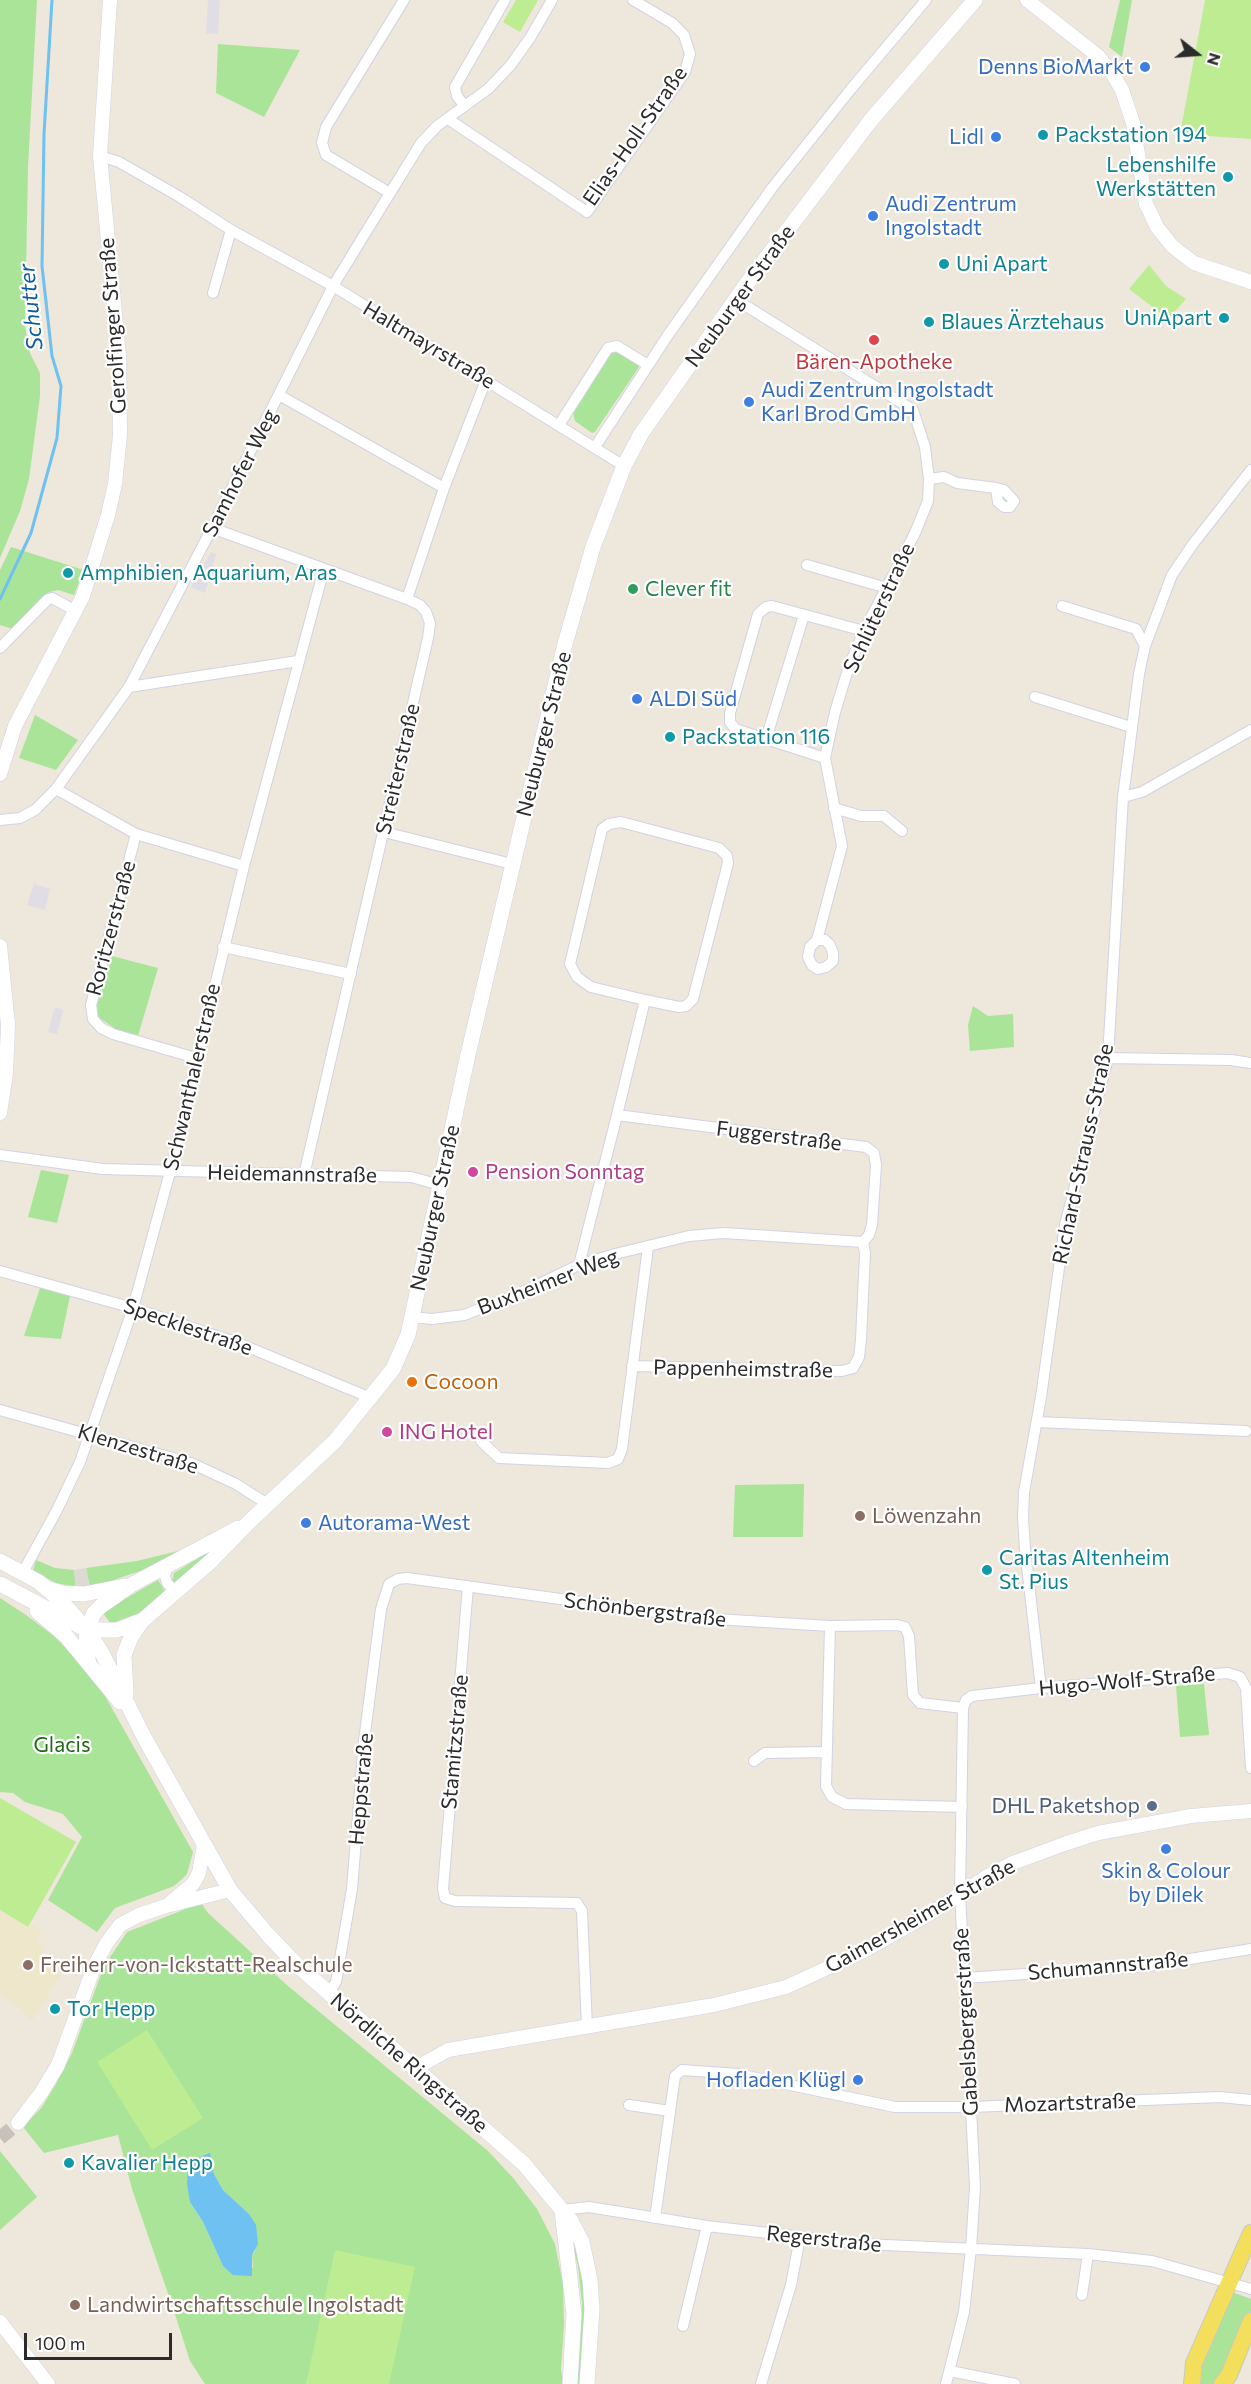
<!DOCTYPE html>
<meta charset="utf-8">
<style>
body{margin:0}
#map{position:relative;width:1251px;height:2384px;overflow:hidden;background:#ede7dc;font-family:Commissioner,sans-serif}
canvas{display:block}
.north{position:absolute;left:1167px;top:24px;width:60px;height:60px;-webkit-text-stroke:4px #fff;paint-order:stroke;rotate:107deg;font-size:16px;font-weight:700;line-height:24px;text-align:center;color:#2b2b2b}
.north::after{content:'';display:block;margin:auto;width:21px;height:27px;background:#2b2b2b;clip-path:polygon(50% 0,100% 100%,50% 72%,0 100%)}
.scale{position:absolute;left:24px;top:2333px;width:148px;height:27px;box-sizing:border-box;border:3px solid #2b2b2b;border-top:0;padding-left:8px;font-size:18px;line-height:21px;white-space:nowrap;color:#2b2b2b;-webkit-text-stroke:4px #fff;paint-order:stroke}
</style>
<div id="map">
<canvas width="1251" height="2384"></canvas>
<div class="north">N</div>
<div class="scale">100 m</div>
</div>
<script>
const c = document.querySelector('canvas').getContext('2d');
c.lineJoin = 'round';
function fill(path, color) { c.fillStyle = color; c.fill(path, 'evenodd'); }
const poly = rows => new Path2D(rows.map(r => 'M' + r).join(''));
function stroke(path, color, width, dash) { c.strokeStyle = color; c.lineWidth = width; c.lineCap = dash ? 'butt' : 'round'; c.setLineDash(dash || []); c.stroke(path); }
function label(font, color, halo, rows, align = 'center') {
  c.font = font + ' Commissioner,sans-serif'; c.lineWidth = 4.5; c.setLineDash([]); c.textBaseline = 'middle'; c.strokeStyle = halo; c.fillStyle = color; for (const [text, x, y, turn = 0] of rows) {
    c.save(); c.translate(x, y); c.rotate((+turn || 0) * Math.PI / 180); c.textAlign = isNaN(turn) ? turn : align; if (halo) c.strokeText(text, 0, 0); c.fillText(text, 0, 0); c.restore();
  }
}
fill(poly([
 [208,0,220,0,218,34,206,33],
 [211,552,216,554,205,593,191,587],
 [34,884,50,889,45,910,27,905],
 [55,1007,63,1010,57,1034,48,1032]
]), '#e0dde5');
fill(poly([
 [0,1911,28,1927,31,1924,42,1931,36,1940,46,1946,41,1954,64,1969,32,2021,21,2009,0,1994]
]), '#efe7cc');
fill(poly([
 [0,0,37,0,28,167,25,327,30,353,40,373,40,396,29,479,20,511,0,558],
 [1120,0,1132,0,1122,57,1109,47],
 [218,44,300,50,264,117,216,93],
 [618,351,637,362,639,367,595,432,592,433,575,421,573,413,608,354],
 [11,547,84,570,74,595,58,590,49,592,13,629,0,625,0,570],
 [35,715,78,740,56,770,19,758],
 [112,956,158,968,138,1036,116,1029,98,1017,97,1006],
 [973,1006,988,1016,1013,1014,1014,1047,970,1051,968,1025],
 [41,1170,69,1175,57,1223,28,1217],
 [40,1288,70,1296,61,1339,24,1336],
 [804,1484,803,1537,733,1537,735,1485],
 [218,1546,176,1585,172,1581,174,1573],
 [182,1550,140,1571,90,1588,86,1568,137,1561],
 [36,1560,55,1568,74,1570,76,1587,56,1583,33,1571],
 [158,1580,167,1595,151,1609,111,1624,102,1612],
 [0,1598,26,1615,54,1636,81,1664,105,1696,193,1852,187,1874,182,1879,174,1886,115,1908,97,1932,48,1900,82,1837,63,1814,25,1802,13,1793,0,1792],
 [1204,1684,1209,1735,1180,1737,1176,1686],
 [201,1903,208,1913,288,1986,488,2151,514,2179,537,2209,555,2244,563,2284,564,2324,561,2370,563,2384,205,2384,190,2361,174,2311,132,2189,118,2135,44,2153,23,2127,42,2107,56,2084,72,2053,104,1966,127,1932],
 [210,2153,214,2174,223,2190,249,2214,255,2251,252,2255,253,2268,223,2266,203,2222,190,2202],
 [0,2151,37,2197,0,2230],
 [578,2247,586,2304,581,2384,577,2384,582,2304,578,2266,573,2248],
 [1232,2292,1251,2299,1251,2311,1227,2366,1215,2384,1197,2384,1202,2364]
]), '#aae498');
fill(poly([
 [516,0,538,0,520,32,503,22],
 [1205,0,1251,0,1251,139,1180,134],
 [1149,265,1166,286,1186,299,1168,319,1129,289],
 [0,1798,76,1842,28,1927,0,1910],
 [147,2030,203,2118,152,2150,97,2062],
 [335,2250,415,2267,389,2384,306,2384]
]), '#bdec93');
fill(poly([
 [86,1568,90,1588,76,1587,74,1570]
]), '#dddad3');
fill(poly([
 [210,2153,214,2174,223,2190,249,2214,256,2225,258,2244,252,2255,252,2276,233,2275,223,2266,203,2222,190,2202,187,2184,188,2169,195,2159]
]), '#6ec1f1');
stroke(poly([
 [0,599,31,533,57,438,61,386,52,356,42,266,44,134,52,0]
]), '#6ec1f1', 3);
stroke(poly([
 [0,2138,18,2123]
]), '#c6c1b9', 14, [14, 7]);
const minor = poly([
 [464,105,457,96,455,87,505,0],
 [448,119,587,212,685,72,690,54,684,35,672,23,633,0],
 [100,156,119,162,180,197,231,230,333,286,624,466],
 [390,193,326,155,322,143,326,127,404,0],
 [213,293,231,230],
 [735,299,913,410,925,447,929,479,928,501,915,533,864,631,849,666,835,712,825,758,842,846,817,940,810,947,808,957,812,965,818,969,826,967,833,961,833,953,830,945,825,940,817,940],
 [279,395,444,488],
 [559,425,608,348,617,346,648,365],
 [595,447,668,335,772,188,851,89,926,0],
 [929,479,944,477,957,483,996,488,998,502,1004,507,1010,507,1014,501,1004,490,996,488],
 [212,528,407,599],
 [807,565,887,588],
 [1062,606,1136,629,1145,646],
 [0,648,48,599,52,598,76,611],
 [129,687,298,661],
 [1035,697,1131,727],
 [766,739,804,615],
 [825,758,735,729,730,722,730,713,758,614,766,607,772,606,864,631],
 [56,789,136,834,244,866],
 [1123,797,1142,792,1251,730],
 [834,808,861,816,884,816,902,831],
 [0,820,20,818,35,810,56,789,129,687,212,528,333,286,366,232,421,143,437,126,488,89,510,66,530,38,552,0],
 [384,832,512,864],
 [136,834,91,1005,93,1019,101,1028,113,1034,196,1058],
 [223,947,351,974],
 [1108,1058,1231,1060,1251,1063],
 [617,1115,645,1000,591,987,577,977,570,964,602,829,609,824,621,822,719,848,727,856,728,863,693,999,686,1006,679,1007,645,1000],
 [0,1155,103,1169,411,1177,440,1185],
 [304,1175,428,638,430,623,426,612,420,605,407,599,444,488,486,380],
 [579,1265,617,1115,866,1147,874,1153,876,1165,872,1225,869,1235,863,1242,865,1253,861,1340,859,1357,853,1368,842,1371,632,1366],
 [0,1271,133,1308,238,1343,371,1398],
 [412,1317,432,1319,464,1315,516,1295,579,1265,615,1254,689,1236,724,1233,863,1242],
 [0,1410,191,1463,236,1484,269,1505],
 [1037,1422,1246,1431],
 [481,1441,499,1458,608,1463,618,1459,622,1449,648,1247],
 [168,1566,165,1576,167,1583,172,1588,180,1589],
 [23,1572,57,1510,80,1462,133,1308,170,1172,244,866,324,569],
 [468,1586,443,1889,445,1898,455,1901,577,1903,582,1911,587,2027],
 [830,1626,826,1786,832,1797,846,1804,962,1807],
 [1041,1688,1025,1549,1023,1518,1024,1492,1041,1397,1065,1225,1108,1058,1123,797,1139,674,1145,646,1172,575,1193,544,1251,470],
 [754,1761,765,1753,825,1752],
 [964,1978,1148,1966,1251,1949],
 [329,1992,336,1982,352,1889,364,1741,381,1609,389,1584,398,1579,407,1578,699,1618,830,1626,897,1625,905,1627,909,1636,913,1695,920,1703,963,1708],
 [629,2105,670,2111],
 [562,2210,589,2207,707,2226,863,2244,1088,2254,1152,2261,1251,2289],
 [655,2218,675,2076,682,2070,738,2074,895,2107,971,2107,1220,2097,1251,2100],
 [1082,2295,1088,2254],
 [683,2326,707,2226],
 [950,2371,1015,2384],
 [761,2384,791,2285,800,2237],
 [946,2384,964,2312,971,2249,975,2187,960,1893,963,1708,966,1700,972,1696,1041,1688,1228,1673,1240,1677,1246,1688,1251,1768]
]);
const tertiary = poly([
 [1027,0,1098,56,1112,73,1122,90,1133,123,1146,204,1157,227,1172,246,1194,263,1251,282],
 [0,774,15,726,83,596,108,515,115,484,120,435,119,356,100,156,110,0],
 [0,946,8,1025,6,1073,0,1113],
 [170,1903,193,1884,199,1873,204,1845],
 [416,2068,448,2050,714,2005,786,1987,862,1952,931,1913,986,1877,1013,1863,1064,1844,1098,1833,1191,1816,1251,1811],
 [18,2123,41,2093,58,2065,94,1967,106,1944,120,1925,139,1915,166,1906,230,1890],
 [0,2322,48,2384]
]);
const secondary = poly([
 [0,1561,39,1582,62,1602,87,1630,103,1655,144,1737,230,1890,269,1936,296,1964,524,2164,571,2221,582,2242,590,2280,592,2309,587,2384],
 [0,1584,87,1630,117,1630,143,1620,210,1562,249,1522,335,1441,393,1369,408,1335,467,1059,565,644,593,547,624,466,641,434,745,286,871,120,975,0],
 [49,1589,62,1593,84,1594,125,1586],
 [37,1611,66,1636,120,1702],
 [89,1663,86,1652,87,1630,94,1613,101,1606,131,1585,238,1528],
 [126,1694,124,1655,131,1637,142,1621],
 [562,2210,574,2314,570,2384]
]);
const primary = poly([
 [1192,2384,1194,2363,1251,2233],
 [1222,2384,1229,2375,1251,2321]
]);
stroke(minor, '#d2d3e4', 12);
stroke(tertiary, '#d2d3e4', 15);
stroke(secondary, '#d2d3e4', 16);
stroke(primary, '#c8c8c8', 18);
stroke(minor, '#fff', 10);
stroke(tertiary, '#fff', 14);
stroke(secondary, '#fff', 15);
stroke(primary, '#f3df5b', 16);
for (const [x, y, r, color] of [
 [1145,67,6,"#3f7fe0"],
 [1043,135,6,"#0f9aa8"],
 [996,137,6,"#3f7fe0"],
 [1228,177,6,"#0f9aa8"],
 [873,216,6,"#3f7fe0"],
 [944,264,6,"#0f9aa8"],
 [1224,318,6,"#0f9aa8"],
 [929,322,6,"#0f9aa8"],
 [874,340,6,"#e0444e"],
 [749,402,6,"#3f7fe0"],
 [68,573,6,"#0f9aa8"],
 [633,589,6,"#2e9e5b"],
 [637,699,6,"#3f7fe0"],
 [670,737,6,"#0f9aa8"],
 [473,1172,6,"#d1479c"],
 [412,1382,6,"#e8710a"],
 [387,1432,6,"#d1479c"],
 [860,1516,6,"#8d6e63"],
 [306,1523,6,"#3f7fe0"],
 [987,1570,6,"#0f9aa8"],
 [1152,1806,6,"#5c6f8a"],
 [1166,1849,6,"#3f7fe0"],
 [28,1965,6,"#8d6e63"],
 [55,2009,6,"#0f9aa8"],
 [858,2080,6,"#3f7fe0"],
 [69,2163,6,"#0f9aa8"],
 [75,2305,6,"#8d6e63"]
]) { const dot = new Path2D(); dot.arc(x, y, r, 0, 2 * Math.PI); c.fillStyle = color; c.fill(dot); stroke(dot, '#fff', 2); }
label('21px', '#366cbe', '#fff', [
 ["Denns BioMarkt",1133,67,"right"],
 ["Lidl",984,137,"right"],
 ["Audi Zentrum",885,204],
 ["Ingolstadt",885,228],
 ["Audi Zentrum Ingolstadt",761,390],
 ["Karl Brod GmbH",761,414],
 ["ALDI Süd",649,699],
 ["Autorama-West",318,1523],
 ["Skin & Colour",1166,1871,"center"],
 ["by Dilek",1166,1895,"center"],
 ["Hofladen Klügl",846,2080,"right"]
], 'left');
label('21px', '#0d838f', '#fff', [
 ["Packstation 194",1055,135],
 ["Lebenshilfe",1216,165,"right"],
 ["Werkstätten",1216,189,"right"],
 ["Uni Apart",956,264],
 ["UniApart",1212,318,"right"],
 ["Blaues Ärztehaus",941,322],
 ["Amphibien, Aquarium, Aras",80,573],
 ["Packstation 116",682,737],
 ["Caritas Altenheim",999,1558],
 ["St. Pius",999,1582],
 ["Tor Hepp",67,2009],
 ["Kavalier Hepp",81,2163]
], 'left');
label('21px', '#2b2b2b', '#fff', [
 ["Elias-Holl-Straße",635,136,-55],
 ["Neuburger Straße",740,296,-54],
 ["Gerolfinger Straße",113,326,-94],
 ["Haltmayrstraße",429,345,31],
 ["Samhofer Weg",240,473,-63],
 ["Schlüterstraße",879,608,-65],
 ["Neuburger Straße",544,734,-76],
 ["Streiterstraße",398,769,-77],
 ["Roritzerstraße",111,928,-75],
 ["Schwanthalerstraße",192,1077,-77],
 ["Fuggerstraße",779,1136,7],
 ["Richard-Strauss-Straße",1083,1154,-78],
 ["Heidemannstraße",292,1174,1],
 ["Neuburger Straße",435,1208,-78],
 ["Buxheimer Weg",548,1282,-21],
 ["Specklestraße",188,1327,19],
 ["Pappenheimstraße",743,1369,1],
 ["Klenzestraße",138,1449,17],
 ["Schönbergstraße",645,1610,7],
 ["Hugo-Wolf-Straße",1127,1681,-5],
 ["Stamitzstraße",455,1742,-85],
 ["Heppstraße",361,1789,-85],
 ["Gaimersheimer Straße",920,1916,-29],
 ["Schumannstraße",1108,1966,-5],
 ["Gabelsbergerstraße",966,2022,-93],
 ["Nördliche Ringstraße",409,2063,41],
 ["Mozartstraße",1070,2103,-2],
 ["Regerstraße",824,2239,6]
]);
label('21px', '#be3a42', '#fff', [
 ["Bären-Apotheke",874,362]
]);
label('21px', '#27864d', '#fff', [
 ["Clever fit",645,589]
], 'left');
label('21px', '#b23c85', '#fff', [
 ["Pension Sonntag",485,1172],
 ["ING Hotel",399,1432]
], 'left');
label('21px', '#c56008', '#fff', [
 ["Cocoon",424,1382]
], 'left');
label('21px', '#785e54', '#fff', [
 ["Löwenzahn",872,1516],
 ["Freiherr-von-Ickstatt-Realschule",40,1965],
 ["Landwirtschaftsschule Ingolstadt",87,2305]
], 'left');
label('21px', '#216919', '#fff', [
 ["Glacis",62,1745]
]);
label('21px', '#4e5e75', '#fff', [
 ["DHL Paketshop",1140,1806]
], 'right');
label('italic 22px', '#0b5d9e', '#fff', [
 ["Schutter",31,307,-96]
]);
</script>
